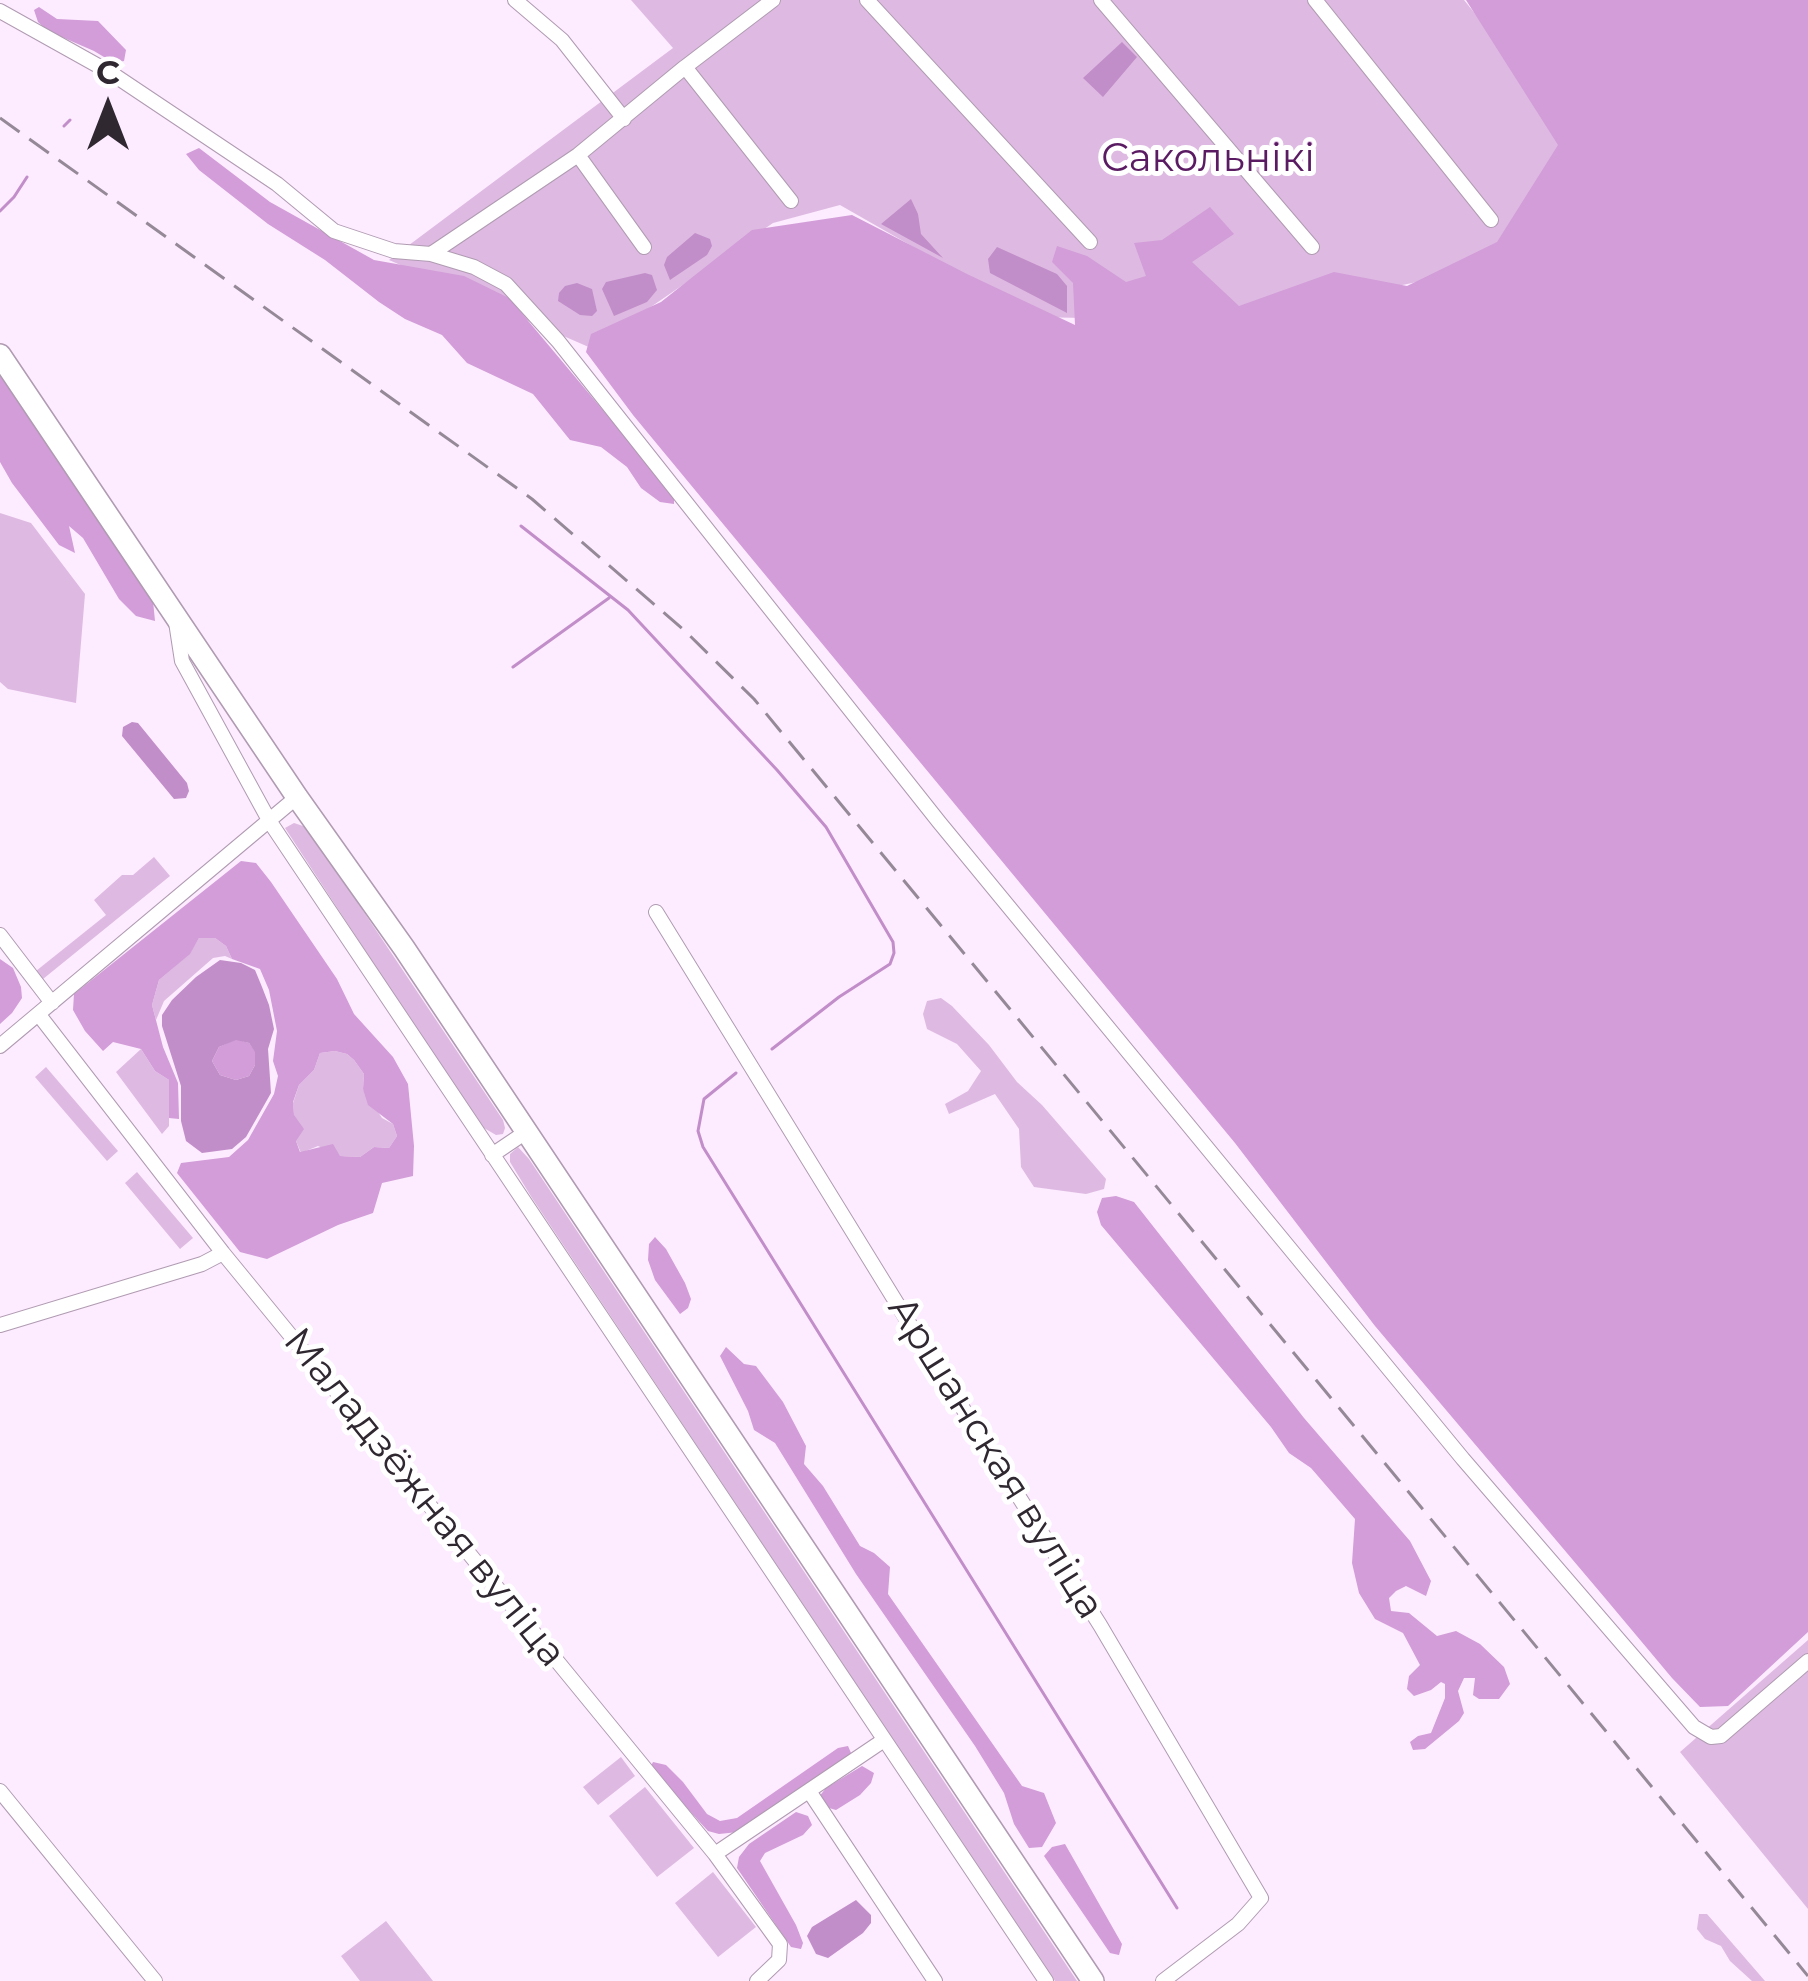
<!DOCTYPE html>
<meta charset="utf-8">
<style>
body{margin:0}
#map{position:relative;width:1808px;height:1981px;overflow:hidden;background:#fdebff;font-family:Montserrat,sans-serif}
canvas{display:block}
.north{position:absolute;left:48px;top:48px;width:120px;height:120px;-webkit-text-stroke:9px #fff;paint-order:stroke;rotate:0deg;font-size:33px;font-weight:700;line-height:48px;text-align:center;color:#302831}
.north::after{content:'';display:block;margin:auto;width:42px;height:54px;background:#302831;clip-path:polygon(50% 0,100% 100%,50% 72%,0 100%)}
</style>
<div id="map">
<canvas width="1808" height="1981"></canvas>
<div class="north">С</div>
</div>
<script>
const c = document.querySelector('canvas').getContext('2d');
c.lineJoin = 'round';
function fill(path, color) { c.fillStyle = color; c.fill(path, 'evenodd'); }
const poly = rows => new Path2D(rows.map(r => 'M' + r).join(''));
function stroke(path, color, width, dash) { c.strokeStyle = color; c.lineWidth = width; c.lineCap = dash ? 'butt' : 'round'; c.setLineDash(dash || []); c.stroke(path); }
function label(font, color, halo, rows, align = 'center') {
  c.font = font + ' Montserrat,sans-serif'; c.lineWidth = 10; c.setLineDash([]); c.textBaseline = 'middle'; c.strokeStyle = halo; c.fillStyle = color; for (const [text, x, y, turn = 0] of rows) {
    c.save(); c.translate(x, y); c.rotate((+turn || 0) * Math.PI / 180); c.textAlign = isNaN(turn) ? turn : align; if (halo) c.strokeText(text, 0, 0); c.fillText(text, 0, 0); c.restore();
  }
}
fill(poly([
 [631,0,1464,0,1573,135,1491,267,1225,321,1036,317,840,205,773,223,591,348,389,260,673,48],
 [0,513,31,523,85,594,76,703,8,689,0,682],
 [294,823,306,827,313,836,503,1120,505,1128,503,1134,496,1135,484,1128,468,1108,285,828],
 [154,857,170,876,43,979,36,971,106,915,94,900,122,875,133,875],
 [199,938,215,938,226,946,232,959,225,956,213,958,164,1001,156,1020,152,1005,159,980,189,954],
 [941,998,952,1006,989,1045,1017,1082,1042,1105,1106,1179,1104,1189,1086,1194,1034,1187,1021,1167,1019,1129,995,1094,949,1114,945,1104,968,1091,981,1071,957,1044,927,1029,923,1014,927,1001],
 [141,1049,155,1071,169,1080,169,1126,162,1134,116,1072],
 [335,1051,347,1054,354,1060,364,1074,363,1089,382,1118,393,1124,397,1136,389,1148,374,1147,360,1157,340,1156,318,1146,301,1153,296,1141,293,1103,299,1085,314,1070,320,1053],
 [46,1067,118,1151,107,1161,35,1077],
 [518,1147,529,1159,1077,1981,1055,1981,1019,1929,532,1198,510,1162,510,1154],
 [137,1172,193,1238,180,1249,125,1183],
 [1808,1640,1808,1909,1680,1752],
 [621,1757,635,1776,598,1805,583,1787],
 [645,1787,694,1848,657,1877,609,1816],
 [713,1872,756,1927,718,1957,675,1903],
 [1699,1914,1707,1914,1765,1981,1752,1981,1730,1961,1721,1946,1705,1939,1697,1929],
 [386,1921,433,1981,360,1981,341,1956]
]), '#debae2');
fill(poly([
 [1466,0,1808,0,1808,1632,1728,1706,1700,1707,1672,1678,1605,1598,1375,1326,1235,1143,633,415,586,352,591,334,661,302,752,230,852,215,967,274,1075,325,1073,283,1052,262,1057,246,1087,256,1126,282,1146,276,1134,243,1162,240,1210,207,1234,234,1192,262,1239,306,1334,272,1407,286,1497,242,1558,145],
 [39,7,57,19,98,21,126,50,124,61,114,63,94,51,48,31,38,22,34,10],
 [199,148,270,202,374,260,464,276,509,298,674,495,674,504,660,502,641,488,627,467,601,447,570,440,533,394,467,363,442,335,405,319,379,302,325,260,268,224,199,170,186,154],
 [0,362,153,601,155,621,136,616,119,599,83,538,69,526,75,553,59,545,12,483,0,462],
 [241,861,256,863,271,882,337,979,354,1014,393,1057,408,1084,414,1146,413,1176,382,1183,373,1213,338,1225,267,1259,240,1252,177,1173,181,1163,229,1157,248,1140,274,1094,278,1076,273,1061,277,1031,269,990,260,969,232,959,226,946,215,938,199,938,190,954,159,980,152,1005,163,1047,178,1083,179,1119,169,1118,169,1080,155,1071,141,1049,113,1042,103,1051,85,1031,73,1010,74,994],
 [335,1051,347,1054,354,1060,364,1074,363,1089,368,1105,393,1124,397,1136,389,1148,374,1147,360,1157,340,1156,333,1144,300,1152,296,1141,304,1129,294,1115,293,1102,299,1085,314,1070,320,1053],
 [0,959,13,968,21,987,22,998,12,1013,0,1024],
 [236,1039,249,1043,255,1051,255,1065,249,1076,236,1080,220,1075,212,1061,219,1047],
 [1116,1196,1134,1202,1304,1418,1410,1541,1431,1581,1426,1596,1406,1586,1396,1591,1389,1598,1391,1611,1409,1613,1437,1636,1456,1631,1480,1644,1504,1667,1510,1684,1499,1699,1479,1699,1473,1695,1475,1678,1464,1678,1458,1691,1464,1713,1459,1721,1425,1749,1413,1750,1410,1742,1418,1736,1431,1733,1445,1698,1445,1684,1441,1682,1431,1690,1414,1696,1407,1689,1409,1676,1420,1665,1403,1633,1375,1619,1359,1593,1352,1563,1355,1519,1311,1468,1289,1453,1271,1427,1101,1225,1097,1212,1102,1198],
 [655,1237,666,1249,685,1283,691,1299,688,1308,680,1314,655,1280,648,1260,649,1244],
 [726,1347,744,1364,756,1366,783,1402,806,1446,804,1464,823,1486,860,1546,874,1553,890,1567,888,1594,1022,1786,1044,1793,1056,1823,1042,1847,1029,1848,1014,1824,1004,1793,975,1746,856,1574,775,1443,754,1430,748,1411,720,1356],
 [848,1746,851,1753,845,1760,738,1832,719,1834,708,1831,650,1768,653,1762,666,1765,683,1782,707,1814,720,1821,737,1818,838,1748],
 [862,1766,874,1773,871,1783,860,1795,836,1810,822,1806,818,1798,826,1788],
 [796,1812,808,1816,812,1825,803,1835,765,1853,760,1861,796,1925,803,1943,801,1949,791,1947,737,1868,739,1857,749,1844],
 [1065,1844,1122,1944,1119,1955,1110,1953,1044,1856,1052,1847]
]), '#d29dd8');
fill(poly([
 [1122,42,1137,57,1103,97,1083,78],
 [911,199,918,214,921,234,943,258,881,224],
 [695,233,710,239,712,246,707,255,670,280,664,265,667,257],
 [997,247,1057,274,1067,286,1067,313,990,273,988,259],
 [645,273,652,275,657,290,647,302,614,316,602,289,606,282],
 [577,283,592,289,597,311,592,316,580,315,558,301,559,293,565,286],
 [132,722,138,723,187,783,189,791,186,798,174,799,122,736,123,727],
 [220,960,241,963,255,970,262,987,269,1005,274,1029,268,1049,271,1093,246,1137,232,1149,202,1153,186,1141,181,1121,181,1086,162,1026,162,1015,172,1000,196,977],
 [236,1040,249,1043,255,1052,255,1065,249,1076,236,1080,220,1075,212,1061,219,1047],
 [856,1900,871,1915,871,1923,863,1933,828,1958,816,1954,807,1936,812,1927]
]), '#c28ec9');
stroke(poly([
 [64,126,70,120],
 [0,211,14,197,27,177],
 [521,526,628,610,777,770,826,827,893,942,894,953,890,964,839,997,772,1049],
 [513,667,609,598],
 [736,1073,704,1099,698,1131,703,1147,1177,1908]
]), '#c28ec9', 3);
const minor = poly([
 [515,0,562,40,624,119],
 [867,0,1090,242],
 [1101,0,1312,247],
 [1315,0,1491,220],
 [0,11,111,73,277,184,334,231,394,251,431,254,474,267,506,284,558,341,939,822,1463,1459,1694,1727,1711,1737,1721,1736,1808,1661],
 [685,67,791,201],
 [578,155,644,247],
 [431,254,578,155,685,67,773,0],
 [176,622,182,661,270,822,1046,1981],
 [656,912,917,1336,1100,1625,1261,1898,1238,1924,1163,1981],
 [0,935,52,1003],
 [39,1015,223,1253,715,1854,780,1944,779,1960,757,1981],
 [0,1046,297,797],
 [492,1155,526,1132],
 [0,1325,202,1264,223,1253],
 [0,1791,155,1981],
 [809,1791,935,1981],
 [715,1854,884,1740]
]);
const primary = poly([
 [0,355,297,797,404,948,1093,1981]
]);
stroke(minor, '#b09bb2', 16);
stroke(primary, '#b09bb2', 24);
stroke(minor, '#fff', 14);
stroke(primary, '#fff', 21);
stroke(poly([
 [0,118,532,499,684,630,754,699,1808,1976]
]), '#968997', 3, [24, 12]);
label('39px', '#5a1b62', '#fff', [
 ["Сакольнікі",1208,160]
]);
label('39px', '#302831', '#fff', [
 ["Аршанская вуліца",995,1458,58],
 ["Маладзёжная вуліца",424,1498,51]
]);
</script>
